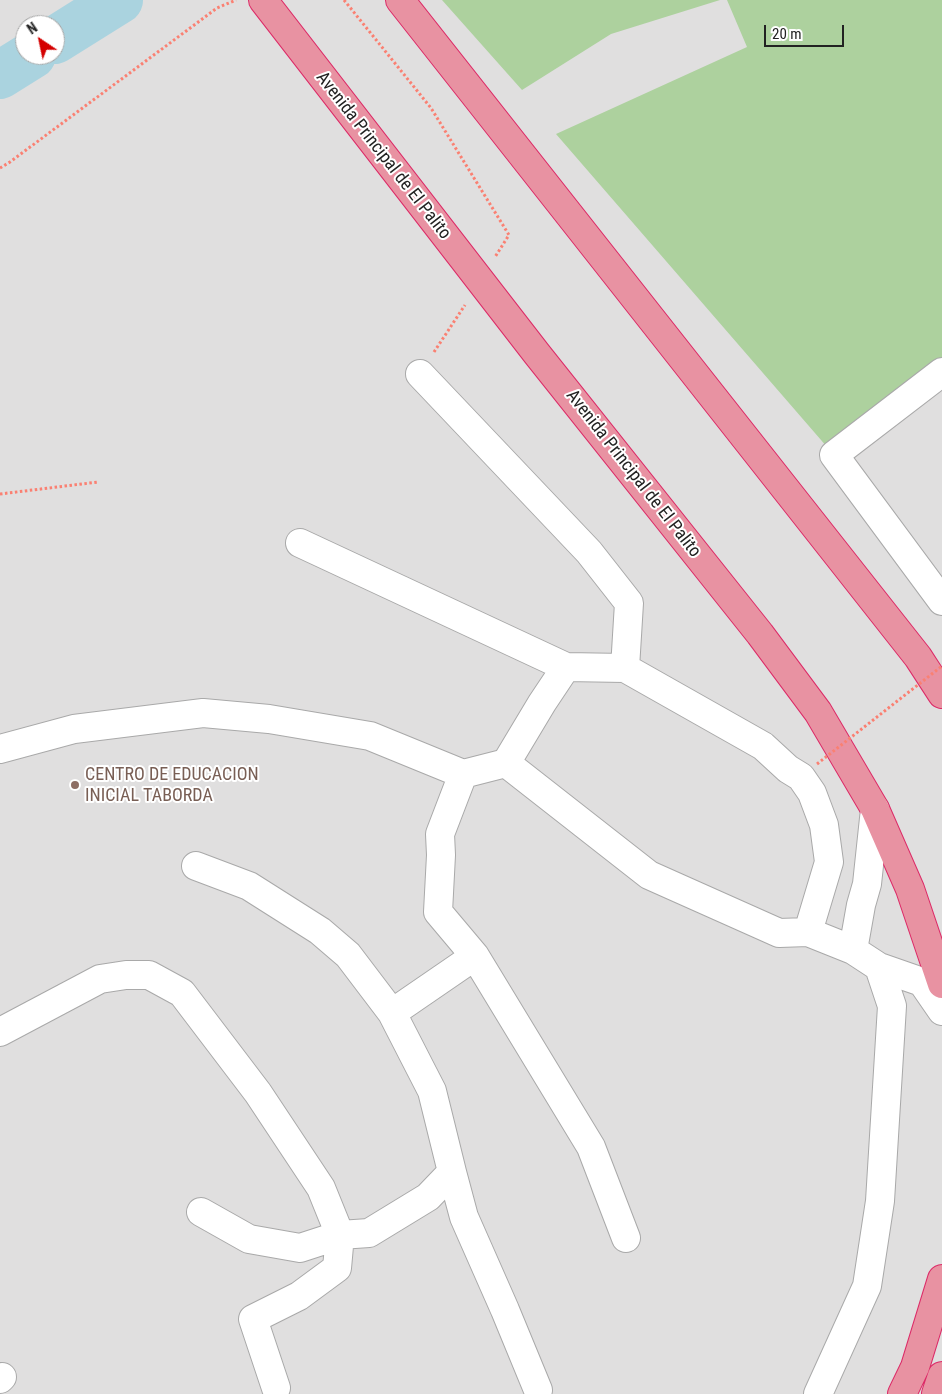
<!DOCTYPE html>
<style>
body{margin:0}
#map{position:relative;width:942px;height:1394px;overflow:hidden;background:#f2efe9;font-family:"Roboto Condensed",sans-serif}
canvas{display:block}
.north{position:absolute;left:15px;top:15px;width:50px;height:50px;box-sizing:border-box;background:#fff;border:1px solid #a7a7a7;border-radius:50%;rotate:326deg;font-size:14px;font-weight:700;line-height:20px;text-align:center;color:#222}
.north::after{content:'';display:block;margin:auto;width:18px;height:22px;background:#d40000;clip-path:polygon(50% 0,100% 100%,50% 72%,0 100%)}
.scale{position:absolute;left:764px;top:25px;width:80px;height:22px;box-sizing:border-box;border:2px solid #222;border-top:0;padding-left:6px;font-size:15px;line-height:18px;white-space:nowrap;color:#222;-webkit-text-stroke:4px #fff;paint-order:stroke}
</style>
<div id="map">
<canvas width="942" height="1394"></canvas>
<div class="north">N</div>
<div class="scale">20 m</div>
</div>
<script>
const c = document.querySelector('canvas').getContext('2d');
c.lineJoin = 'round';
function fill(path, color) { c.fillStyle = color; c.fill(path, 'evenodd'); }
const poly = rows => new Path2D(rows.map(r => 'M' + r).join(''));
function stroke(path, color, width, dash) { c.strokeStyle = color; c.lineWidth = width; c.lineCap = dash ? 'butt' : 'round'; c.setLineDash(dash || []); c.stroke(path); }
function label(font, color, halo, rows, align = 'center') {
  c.font = font + ' "Roboto Condensed",sans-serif'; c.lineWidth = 4; c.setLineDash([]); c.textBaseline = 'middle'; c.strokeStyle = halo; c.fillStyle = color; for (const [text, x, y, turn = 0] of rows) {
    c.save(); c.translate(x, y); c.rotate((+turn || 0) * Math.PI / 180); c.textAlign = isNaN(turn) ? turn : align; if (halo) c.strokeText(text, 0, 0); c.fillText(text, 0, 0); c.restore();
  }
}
fill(poly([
 [0,0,942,0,942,1394,0,1394],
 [25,25,55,25,55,55,25,55]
]), '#e0dfdf');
fill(poly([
 [442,0,720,0,611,34,522,90],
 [727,0,942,0,942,364,834,455,556,134,747,47]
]), '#add19e');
stroke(poly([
 [55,40,119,0],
 [0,75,32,55]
]), '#aad3df', 48);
const minor = poly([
 [942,372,834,455,942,601],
 [420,374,589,552,629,603,625,668],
 [300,543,566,667],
 [0,749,74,729,203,713,269,719,370,736,463,774,506,763,649,875,779,933,808,932,853,950,879,967,892,1006,880,1201,867,1286,818,1394],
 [506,763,542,703,566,667,625,668,763,746,788,769,801,777,812,793,824,825,829,862,808,932],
 [463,774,440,834,441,855,438,912,475,956,591,1147,626,1238],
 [196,866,249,886,320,931,348,955,392,1013],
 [853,950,861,905,867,884,875,809],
 [879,967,922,982,942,1011],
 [0,1032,100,979,126,975,149,975,182,993,258,1093,321,1188,340,1235,337,1268,299,1296,253,1319,276,1388],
 [452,1172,464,1217,505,1310,538,1390],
 [201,1212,249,1239,300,1248,340,1235,369,1233,428,1197,452,1172,432,1091,392,1013,475,956],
 [0,1379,2,1377]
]);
const highway = poly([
 [263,0,537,354,760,634,818,712,875,809,910,889,942,984],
 [400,0,918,657,942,694],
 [902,1394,915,1367,942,1279],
 [936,1394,942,1376]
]);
stroke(minor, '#a9a9a9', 30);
stroke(highway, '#dc2a67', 30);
stroke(poly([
 [344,0,431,108,509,235,495,257],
 [0,168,10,162,217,8,236,0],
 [434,352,465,305],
 [0,494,98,482]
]), '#fa8072', 3, [2.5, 2.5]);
stroke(minor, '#fff', 28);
stroke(highway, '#e892a2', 28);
stroke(poly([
 [817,764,942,666]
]), '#fa8072', 3, [2.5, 2.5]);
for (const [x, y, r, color] of [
 [75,785,5,"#8d6e63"]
]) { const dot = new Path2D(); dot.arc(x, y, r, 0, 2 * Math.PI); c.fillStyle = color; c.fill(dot); stroke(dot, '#fff', 2); }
label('18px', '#222', '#fff', [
 ["Avenida Principal de El Palito",383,156,52],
 ["Avenida Principal de El Palito",633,474,52]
]);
label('18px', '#785e54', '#fff', [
 ["CENTRO DE EDUCACION",85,775],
 ["INICIAL TABORDA",85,796]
], 'left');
</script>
